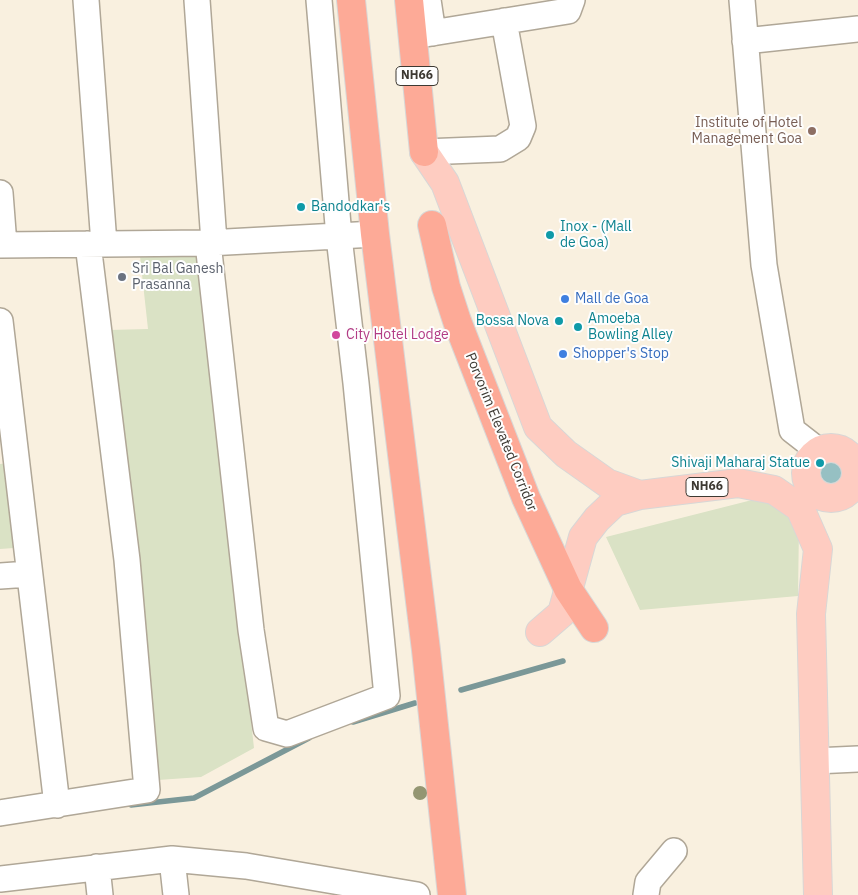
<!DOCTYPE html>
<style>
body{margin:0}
canvas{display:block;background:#f9f0df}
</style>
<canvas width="858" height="895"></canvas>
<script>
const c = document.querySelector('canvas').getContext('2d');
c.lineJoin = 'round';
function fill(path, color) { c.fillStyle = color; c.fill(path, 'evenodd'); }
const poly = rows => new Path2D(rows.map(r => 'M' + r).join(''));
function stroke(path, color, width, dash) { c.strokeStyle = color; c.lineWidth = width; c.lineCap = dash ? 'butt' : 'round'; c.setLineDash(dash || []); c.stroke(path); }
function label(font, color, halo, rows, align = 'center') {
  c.font = font + ' "IBM Plex Sans",sans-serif'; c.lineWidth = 4; c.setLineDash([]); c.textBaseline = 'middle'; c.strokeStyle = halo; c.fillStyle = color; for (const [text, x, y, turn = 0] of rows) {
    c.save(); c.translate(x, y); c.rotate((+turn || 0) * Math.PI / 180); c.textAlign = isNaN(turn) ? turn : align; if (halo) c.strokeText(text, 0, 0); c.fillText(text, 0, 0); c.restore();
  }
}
fill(poly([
 [140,256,199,256,254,748,201,777,158,780,109,330,148,329],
 [9,463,14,548,0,549,0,464],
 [756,499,784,507,799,525,798,596,640,610,606,537]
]), '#dae2c5');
const water = poly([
 '818 472a13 13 0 1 1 26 0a13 13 0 1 1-26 0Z'
]);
fill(water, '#96c0c3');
stroke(water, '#7b9898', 1);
stroke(poly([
 [461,690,563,661],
 [353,722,415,703],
 [131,805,194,798,309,738]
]), '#7b9898', 5.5);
const minor = poly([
 [86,0,104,244],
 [197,0,214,242],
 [428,0,433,33],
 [742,0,764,265,792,430,819,451],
 [413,36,568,11,572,0],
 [745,41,858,29],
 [424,152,500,149,518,138,523,126,504,21],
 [0,193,4,245],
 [208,243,251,630,266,728,287,734,387,696,356,383,339,237,319,0],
 [0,245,208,243,375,234],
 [0,321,57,805],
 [855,466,858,464],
 [0,576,29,574],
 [815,761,858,759],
 [0,813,147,790,127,560,88,244],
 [172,859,176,895],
 [97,867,100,895],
 [0,879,172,859,246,866,417,895],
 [646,895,648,882,674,851]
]);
const major = poly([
 [424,152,445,183,538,427,566,454,607,483,640,495,738,483,774,490,800,508,818,549,811,614,818,895],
 '806 473a25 25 0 1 1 50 0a25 25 0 1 1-50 0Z',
 [540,632,562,613,583,537,597,519,615,502,640,495]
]);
const highway = poly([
 [351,0,375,234,426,650,452,895],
 [409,0,424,152],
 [432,225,446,287,457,321,526,498,568,589,594,628]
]);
stroke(minor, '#b0a797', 28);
stroke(major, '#d8d7d6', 30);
stroke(highway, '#d8d7d6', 30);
stroke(minor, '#fff', 25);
stroke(major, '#feccc1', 28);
stroke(highway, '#fdaa97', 28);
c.fillStyle = '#949672';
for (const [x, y] of [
 [420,793]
]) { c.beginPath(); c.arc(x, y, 7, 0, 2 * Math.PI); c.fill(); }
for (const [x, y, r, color] of [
 [812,131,5,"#8d6e63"],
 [301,207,5,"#0f9aa8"],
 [550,235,5,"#0f9aa8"],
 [122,277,5,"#6b7280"],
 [565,299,5,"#3f7fe0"],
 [559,321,5,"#0f9aa8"],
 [578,327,5,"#0f9aa8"],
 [336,335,5,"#d1479c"],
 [563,354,5,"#3f7fe0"],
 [820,463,5,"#0f9aa8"]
]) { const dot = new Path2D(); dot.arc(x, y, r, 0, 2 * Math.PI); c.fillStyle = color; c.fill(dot); stroke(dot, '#fefefe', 2); }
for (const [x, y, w] of [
 [417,76,42],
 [707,487,42]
]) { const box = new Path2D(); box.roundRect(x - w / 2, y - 9.5, w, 19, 4); c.fillStyle = '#fefefe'; c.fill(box); stroke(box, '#3d3932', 1); }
label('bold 12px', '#3d3932', null, [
 ["NH66",417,76],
 ["NH66",707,487]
]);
label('14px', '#785e54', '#fefefe', [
 ["Institute of Hotel",802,123],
 ["Management Goa",802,139]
], 'right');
label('14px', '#0d838f', '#fefefe', [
 ["Bandodkar's",311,207],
 ["Inox - (Mall",560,227],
 ["de Goa)",560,243],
 ["Amoeba",588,319],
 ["Bowling Alley",588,335],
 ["Bossa Nova",549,321,"right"],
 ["Shivaji Maharaj Statue",810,463,"right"]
], 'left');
label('14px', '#5b616d', '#fefefe', [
 ["Sri Bal Ganesh",132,269],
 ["Prasanna",132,285]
], 'left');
label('14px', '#366cbe', '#fefefe', [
 ["Mall de Goa",575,299],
 ["Shopper's Stop",573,354]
], 'left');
label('14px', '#b23c85', '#fefefe', [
 ["City Hotel Lodge",346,335]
], 'left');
label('14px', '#3d3932', '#fefefe', [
 ["Porvorim Elevated Corridor",501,432,68]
]);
</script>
